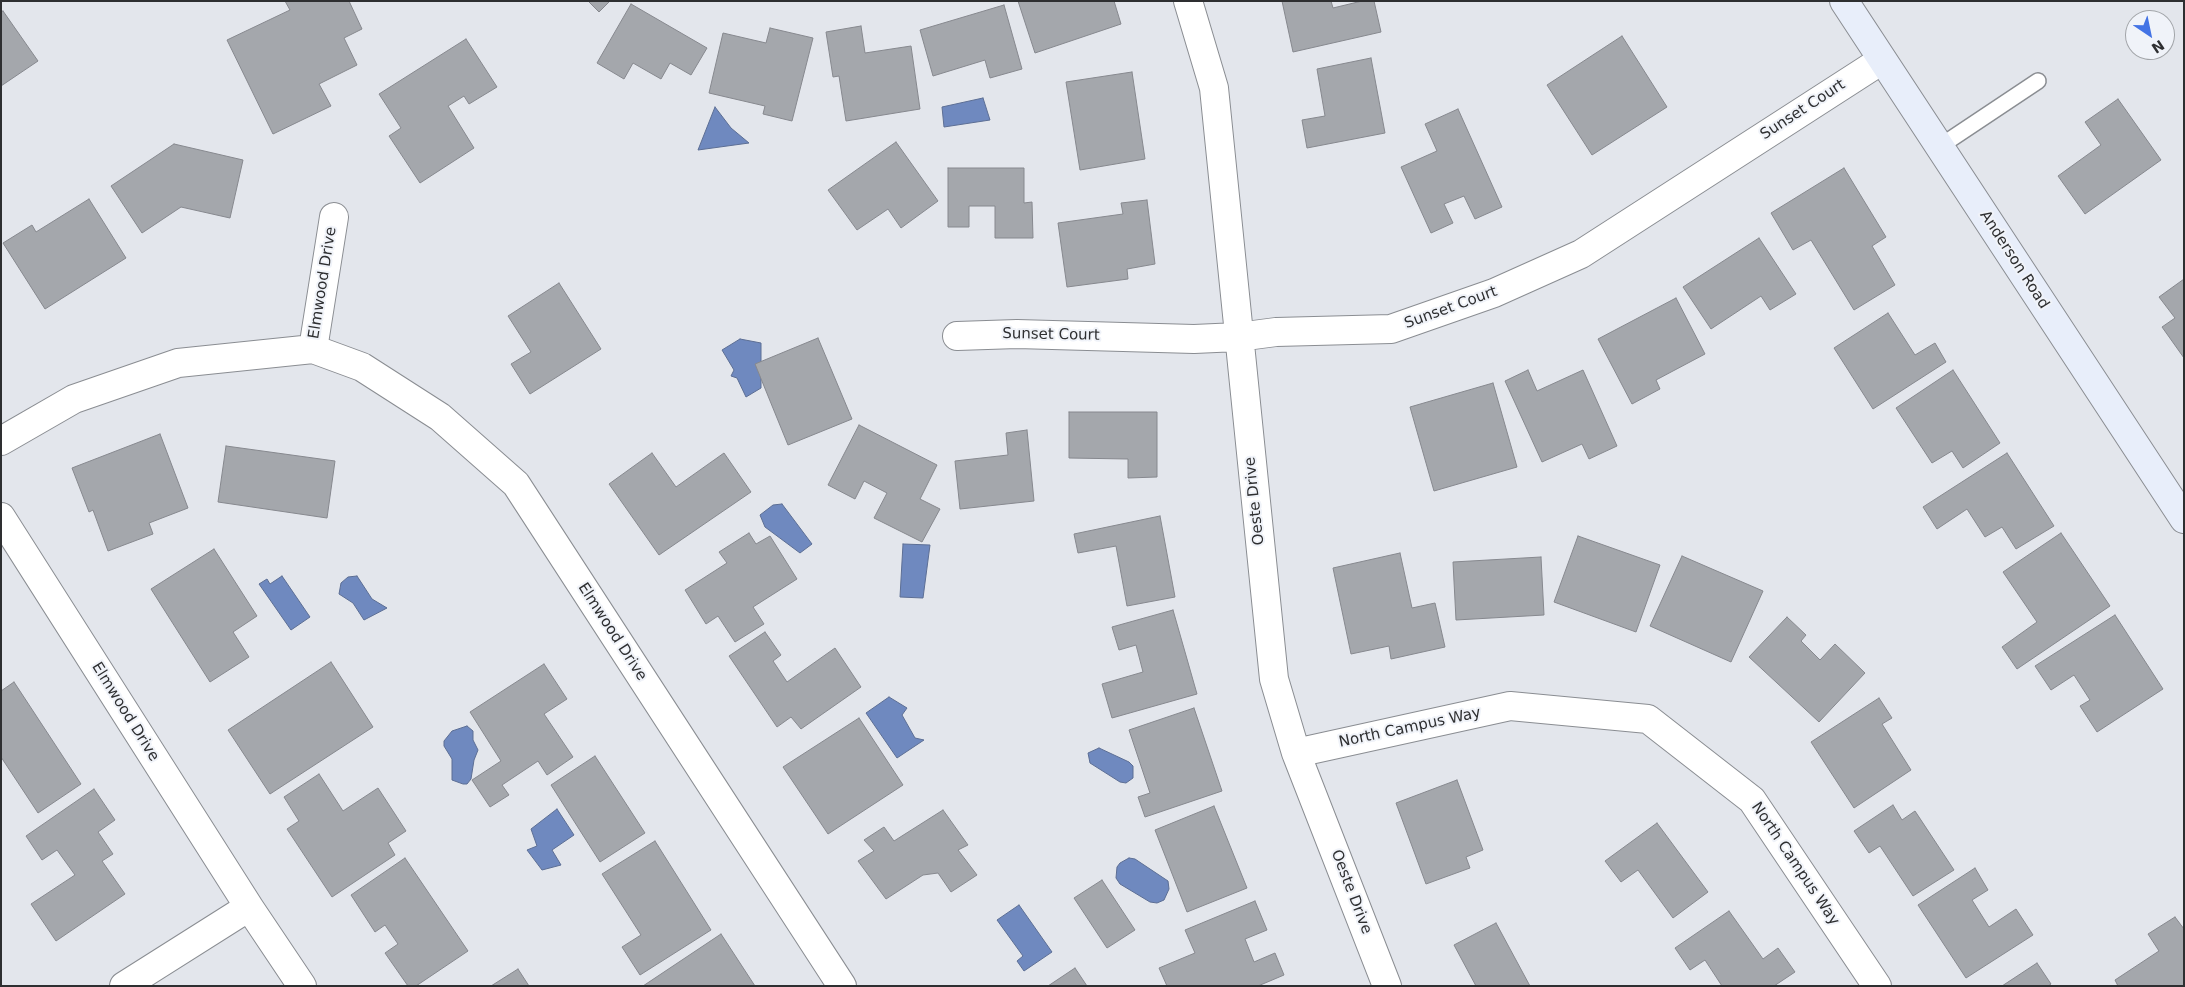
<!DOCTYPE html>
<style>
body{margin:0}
#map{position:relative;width:2185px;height:987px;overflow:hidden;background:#e3e6ec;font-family:"DejaVu Sans",sans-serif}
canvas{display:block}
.frame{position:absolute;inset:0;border:2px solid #2e2f31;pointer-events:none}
.north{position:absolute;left:2125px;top:10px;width:50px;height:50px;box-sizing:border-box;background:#f0f3f9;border:1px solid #a2a5a9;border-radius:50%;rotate:146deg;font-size:14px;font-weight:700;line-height:20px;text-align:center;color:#2e2f31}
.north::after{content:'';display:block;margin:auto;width:18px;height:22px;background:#4373e5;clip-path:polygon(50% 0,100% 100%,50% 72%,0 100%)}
</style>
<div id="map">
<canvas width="2185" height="987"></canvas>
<div class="frame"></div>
<div class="north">N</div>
</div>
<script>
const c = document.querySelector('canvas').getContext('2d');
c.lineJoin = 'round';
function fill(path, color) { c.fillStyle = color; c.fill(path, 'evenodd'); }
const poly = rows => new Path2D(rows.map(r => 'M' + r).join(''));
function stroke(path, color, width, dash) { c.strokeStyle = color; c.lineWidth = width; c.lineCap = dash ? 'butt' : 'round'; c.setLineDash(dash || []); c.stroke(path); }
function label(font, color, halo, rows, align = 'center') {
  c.font = font + ' "DejaVu Sans",sans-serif'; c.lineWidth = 4; c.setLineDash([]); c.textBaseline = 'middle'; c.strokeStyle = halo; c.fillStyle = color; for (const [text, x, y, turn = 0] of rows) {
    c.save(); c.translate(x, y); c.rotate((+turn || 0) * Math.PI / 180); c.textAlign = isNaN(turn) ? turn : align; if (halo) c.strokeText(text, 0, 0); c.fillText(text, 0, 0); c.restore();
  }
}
const water = poly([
 [983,98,990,120,944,127,942,107,983,98],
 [715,107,731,128,749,143,698,150,715,107],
 [740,339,761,343,761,388,746,397,737,378,731,376,734,370,722,350,740,339],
 [782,504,812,544,800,553,765,527,760,515,773,505,782,504],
 [903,544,930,545,923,598,900,597,903,544],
 [282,576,310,617,291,630,259,584,267,579,270,584,282,576],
 [357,576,372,599,387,608,364,620,353,603,339,594,341,583,348,577,357,576],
 [889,697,907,708,902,715,915,738,924,740,897,758,866,713,889,697],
 [467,726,473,731,473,740,478,750,474,760,471,779,467,784,463,784,452,780,452,759,444,746,444,741,452,731,467,726],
 [1099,748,1129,762,1133,766,1133,778,1126,783,1120,782,1090,763,1088,753,1099,748],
 [557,809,574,835,552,850,561,865,542,870,527,850,537,846,531,829,557,809],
 [1129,858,1135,859,1168,881,1169,889,1164,900,1157,903,1150,902,1120,884,1116,878,1117,867,1120,863,1129,858],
 [1019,905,1052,952,1024,971,1017,961,1023,956,997,920,1019,905]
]);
fill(water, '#6f89bf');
stroke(water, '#5c6e94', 1);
const building = poly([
 [285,1,349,1,362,29,344,38,357,65,319,84,331,106,273,134,227,40,290,10,285,1],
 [588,1,610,1,599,12,588,1],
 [1018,1,1114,1,1121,24,1035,53,1018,1],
 [1282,1,1331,1,1333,8,1362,1,1374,1,1381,32,1293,52,1282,1],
 [631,4,707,48,691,75,670,63,661,79,633,63,624,79,597,63,631,4],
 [1004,5,1022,69,990,78,985,60,933,76,920,30,1004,5],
 [3,11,38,61,1,86,1,12,3,11],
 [861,26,865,53,911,46,920,109,846,121,839,76,833,77,826,32,861,26],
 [770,28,813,38,792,121,763,114,765,106,709,93,723,33,766,43,770,28],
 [1622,36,1667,107,1592,155,1547,85,1622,36],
 [466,39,497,87,469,104,464,96,448,106,474,148,420,183,389,136,401,128,379,94,466,39],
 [1371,58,1385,133,1307,148,1302,120,1325,116,1317,69,1371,58],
 [1132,72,1145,159,1080,170,1066,82,1132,72],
 [2118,99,2161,160,2085,214,2058,176,2101,145,2085,122,2118,99],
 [1458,109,1502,207,1475,219,1464,196,1444,204,1453,223,1431,233,1401,167,1437,151,1425,124,1458,109],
 [896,142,938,201,901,228,888,209,857,230,828,190,896,142],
 [174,144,243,160,230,218,181,207,142,233,111,186,174,144],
 [948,168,1024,168,1024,203,1032,202,1033,238,995,238,995,206,969,206,969,227,948,227,948,168],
 [1844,168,1886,237,1872,246,1895,285,1854,310,1811,240,1793,250,1771,213,1844,168],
 [89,199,126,258,45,309,3,243,32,225,36,232,89,199],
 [1147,200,1155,264,1127,269,1128,279,1067,287,1058,223,1123,214,1121,203,1147,200],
 [1759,238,1796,294,1770,310,1761,296,1711,329,1683,287,1759,238],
 [2184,279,2184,358,2162,327,2175,318,2159,297,2184,279],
 [559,283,601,349,530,394,511,364,531,352,508,316,559,283],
 [1676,298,1705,354,1656,380,1660,389,1632,404,1598,339,1676,298],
 [1888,313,1915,355,1935,343,1946,362,1873,409,1834,348,1888,313],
 [818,338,852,419,788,445,755,364,818,338],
 [1528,370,1537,391,1583,370,1617,446,1589,459,1582,444,1542,462,1505,381,1528,370],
 [1953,370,2000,443,1963,468,1952,451,1932,463,1896,408,1953,370],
 [1493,383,1517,467,1434,491,1410,407,1493,383],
 [1069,412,1157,412,1157,477,1128,478,1128,459,1069,458,1069,412],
 [859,425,937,465,920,499,940,509,922,542,874,518,887,493,864,481,855,499,828,485,859,425],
 [1027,430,1034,501,960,509,955,461,1008,455,1006,433,1027,430],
 [160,434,188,508,149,523,153,534,108,551,93,510,89,512,72,468,160,434],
 [226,446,335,461,327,518,218,502,226,446],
 [652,453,676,487,724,453,751,492,659,555,609,484,652,453],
 [2007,453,2054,526,2016,549,2002,527,1985,537,1967,509,1937,529,1923,507,2007,453],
 [1160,516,1175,597,1127,606,1116,546,1078,553,1074,534,1160,516],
 [749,533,756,544,770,536,797,579,753,607,764,624,735,642,718,616,706,624,685,590,727,563,719,552,749,533],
 [2061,533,2110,606,2017,669,2002,647,2037,622,2003,572,2061,533],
 [1578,536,1660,565,1636,632,1554,602,1578,536],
 [214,549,257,616,233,632,249,657,210,682,151,589,214,549],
 [1400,553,1412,608,1435,603,1445,647,1391,659,1389,646,1351,654,1333,568,1400,553],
 [1682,556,1763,591,1731,662,1650,626,1682,556],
 [1541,557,1544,615,1456,620,1453,562,1541,557],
 [1173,610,1197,694,1112,718,1102,684,1143,672,1136,645,1119,650,1112,627,1173,610],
 [2115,615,2163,689,2097,732,2080,706,2090,700,2074,675,2051,690,2035,666,2115,615],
 [1787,617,1806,635,1801,641,1820,660,1835,644,1865,673,1819,722,1749,657,1787,617],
 [765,632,781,655,773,661,787,682,835,648,861,687,801,729,791,717,777,727,729,656,765,632],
 [331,662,373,727,270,794,228,730,331,662],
 [544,664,567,699,544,714,573,757,547,775,538,761,502,785,509,795,490,807,472,780,501,761,470,712,544,664],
 [14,682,81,784,38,813,1,757,1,691,14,682],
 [1879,698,1892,718,1882,724,1911,770,1854,808,1811,742,1879,698],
 [1194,708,1222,791,1145,817,1138,797,1150,793,1129,730,1194,708],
 [859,718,903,785,828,834,783,767,859,718],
 [595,756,645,833,600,862,551,785,595,756],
 [319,774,343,811,378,788,406,831,388,843,395,855,332,897,287,829,299,821,284,797,319,774],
 [1457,780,1483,850,1466,857,1470,868,1426,884,1396,803,1457,780],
 [94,789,115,820,98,832,113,854,102,861,125,894,56,941,31,904,75,875,57,850,42,860,26,836,94,789],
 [1893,805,1902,820,1915,811,1954,870,1913,896,1880,846,1869,853,1854,831,1893,805],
 [1214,806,1247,888,1187,912,1155,830,1214,806],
 [943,810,968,845,958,850,977,875,951,892,938,873,923,875,886,899,858,861,874,851,864,840,884,827,894,841,943,810],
 [1657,823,1708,892,1673,918,1638,870,1621,882,1605,861,1657,823],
 [655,841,711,930,640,975,622,947,641,935,602,874,655,841],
 [405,858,468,951,416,986,408,986,385,953,398,944,385,925,375,932,351,895,405,858],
 [1975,868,1988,890,1972,900,1989,927,2016,909,2033,935,1966,978,1918,905,1975,868],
 [1102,880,1135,930,1107,948,1074,898,1102,880],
 [1255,901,1267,930,1245,939,1254,962,1275,953,1284,975,1258,986,1167,986,1159,968,1195,953,1185,930,1255,901],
 [1729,911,1763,959,1778,948,1795,972,1774,986,1722,986,1705,960,1690,970,1675,948,1729,911],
 [2175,917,2184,929,2184,986,2118,986,2115,980,2159,951,2148,934,2175,917],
 [1496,923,1530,986,1476,986,1454,945,1496,923],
 [721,934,755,986,643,986,721,934],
 [2037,963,2051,984,2048,986,2002,986,2037,963],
 [1075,968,1087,986,1048,986,1075,968],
 [518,969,529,986,491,986,518,969]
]);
fill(building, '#a4a7ac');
stroke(building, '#86888e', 1);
const lane = poly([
 [1939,147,2038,81]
]);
const street = poly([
 [1188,1,1214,88,1274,679,1296,753,1387,986],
 [957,336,1017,334,1194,339,1238,337,1276,332,1391,329,1494,293,1581,254,1882,60],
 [313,349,334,217],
 [1,441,74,399,178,363,313,349,362,367,440,417,516,484,842,986],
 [1,517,249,907,302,986],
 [1296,753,1510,706,1648,719,1752,800,1877,986],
 [124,986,249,907]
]);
const secondary = poly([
 [1844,1,2184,519]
]);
stroke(lane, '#8a8d92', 18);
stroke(street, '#8a8d92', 30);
stroke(secondary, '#8a8d92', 30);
stroke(lane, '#fff', 15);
stroke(street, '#fff', 28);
stroke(secondary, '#e8eefa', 28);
label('15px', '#2e2f31', '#f0f3f9', [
 ["Sunset Court",1803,110,-33],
 ["Anderson Road",2014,260,57],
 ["Elmwood Drive",323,283,-81],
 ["Sunset Court",1451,308,-20],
 ["Sunset Court",1051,335,1],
 ["Oeste Drive",1255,501,-96],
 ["Elmwood Drive",612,632,57],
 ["Elmwood Drive",125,712,58],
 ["North Campus Way",1410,728,-12],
 ["North Campus Way",1795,864,56],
 ["Oeste Drive",1351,892,69]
]);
</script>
